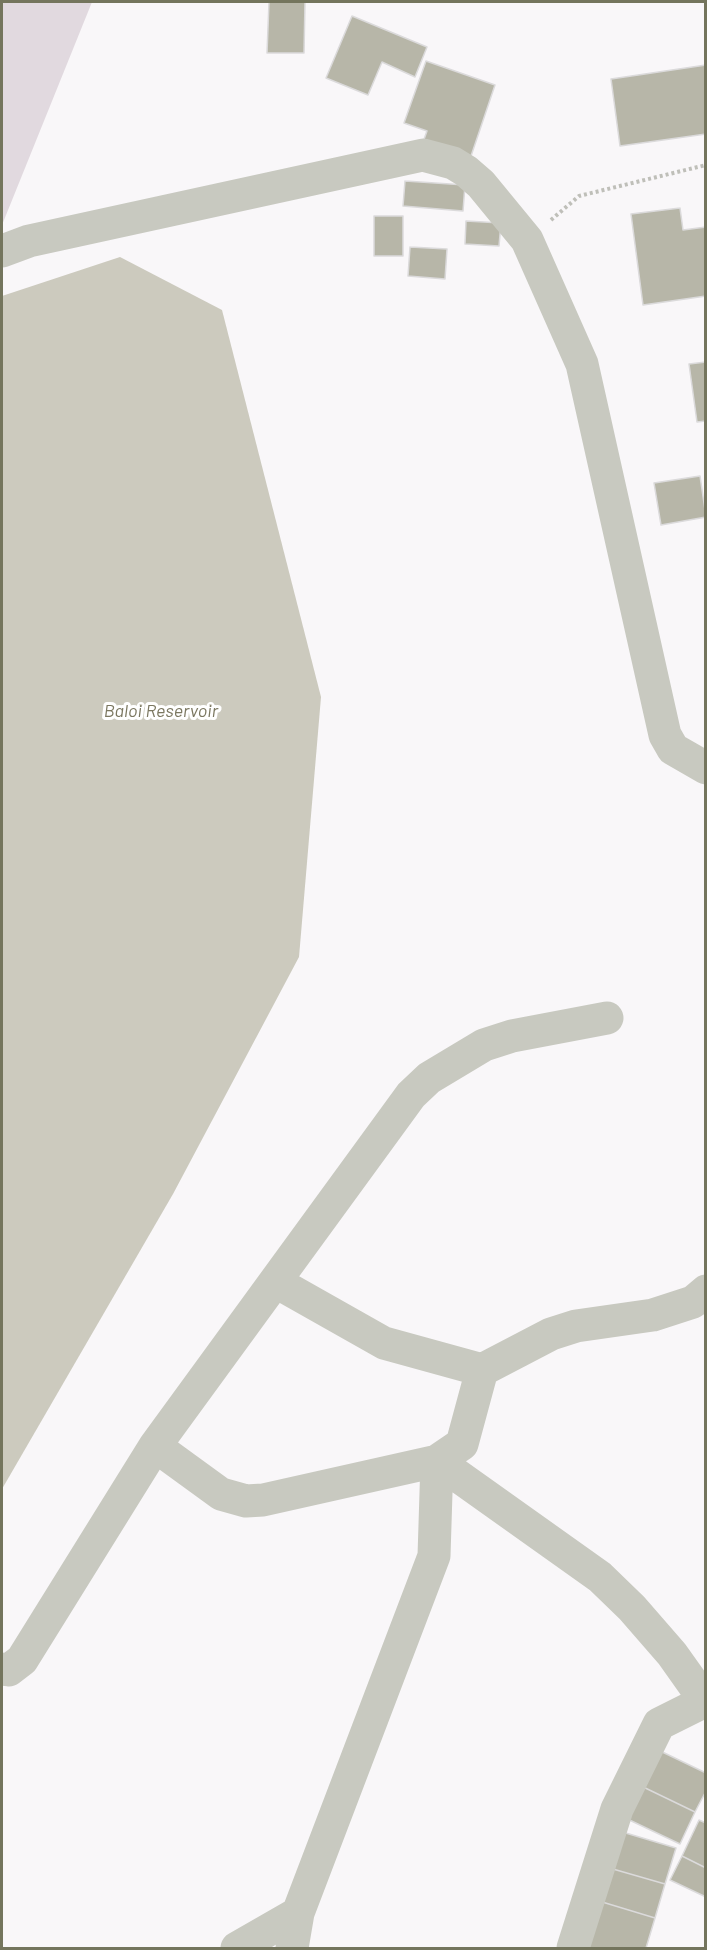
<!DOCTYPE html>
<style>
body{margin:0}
#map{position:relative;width:707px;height:1950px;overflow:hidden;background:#f9f7f9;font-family:Barlow,sans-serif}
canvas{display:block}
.frame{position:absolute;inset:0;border:3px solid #74755d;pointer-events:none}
</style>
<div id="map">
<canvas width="707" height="1950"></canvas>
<div class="frame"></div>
</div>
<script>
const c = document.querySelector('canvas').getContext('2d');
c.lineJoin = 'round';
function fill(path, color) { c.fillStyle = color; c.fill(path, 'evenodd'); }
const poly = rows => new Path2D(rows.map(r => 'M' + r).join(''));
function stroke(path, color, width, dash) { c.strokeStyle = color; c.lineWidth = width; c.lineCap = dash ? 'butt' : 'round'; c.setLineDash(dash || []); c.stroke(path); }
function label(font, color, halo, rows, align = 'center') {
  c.font = font + ' Barlow,sans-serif'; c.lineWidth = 6; c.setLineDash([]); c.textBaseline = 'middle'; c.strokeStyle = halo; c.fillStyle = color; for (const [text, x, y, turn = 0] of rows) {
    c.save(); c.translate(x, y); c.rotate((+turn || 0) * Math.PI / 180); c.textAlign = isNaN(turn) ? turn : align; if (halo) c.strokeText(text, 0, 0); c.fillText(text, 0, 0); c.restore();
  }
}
fill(poly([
 [2,2,92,2,2,225]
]), '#e1d9df');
fill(poly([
 [120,257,222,310,321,697,299,957,173,1194,2,1489,2,296]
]), '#cccabe');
const building = poly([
 [269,2,305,2,304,53,267,53,269,2],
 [352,16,427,47,415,77,382,62,368,95,326,78,352,16],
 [426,61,495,85,469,162,422,145,427,131,404,123,426,61],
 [706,65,706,134,620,146,611,79,706,65],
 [405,181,465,185,463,211,403,206,405,181],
 [680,208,683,230,706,227,706,296,643,305,631,214,680,208],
 [374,216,403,216,403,256,374,256,374,216],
 [466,221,501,223,499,246,465,244,466,221],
 [410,247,447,249,445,279,408,276,410,247],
 [706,362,706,421,697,422,689,364,706,362],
 [700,476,706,517,661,525,654,483,700,476],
 [654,1748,706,1773,706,1791,695,1812,637,1784,654,1748],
 [637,1784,695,1812,680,1844,621,1816,637,1784],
 [699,1820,706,1823,706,1868,682,1856,699,1820],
 [609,1828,676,1848,665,1884,599,1865,609,1828],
 [682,1856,706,1868,706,1897,670,1880,682,1856],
 [599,1865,665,1884,655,1918,589,1898,599,1865],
 [589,1898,655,1918,646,1948,573,1948,589,1898]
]);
fill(building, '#b7b6a8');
stroke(building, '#dbdadb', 1.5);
stroke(poly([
 [551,220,579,196,706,165]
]), '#bfbfb9', 4, [3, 3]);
stroke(poly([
 [2,251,29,241,423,155,453,163,466,171,481,184,527,240,582,364,665,735,673,749,706,768],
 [276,1282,384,1343,482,1370],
 [155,1446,221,1494,246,1501,263,1500,437,1461,600,1577,632,1608,672,1654,706,1702],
 [2,1669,9,1670,22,1660,155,1446,411,1095,429,1078,484,1045,512,1036,607,1018],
 [237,1948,298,1913],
 [292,1948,298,1913,434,1556,437,1461,462,1444,482,1370,551,1334,576,1326,653,1315,693,1302,706,1291],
 [573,1948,617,1809,659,1724,705,1701]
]), '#c8c9c0', 33);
label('italic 18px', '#7b7760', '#fff', [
 ["Baloi Reservoir",161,711]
]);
</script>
